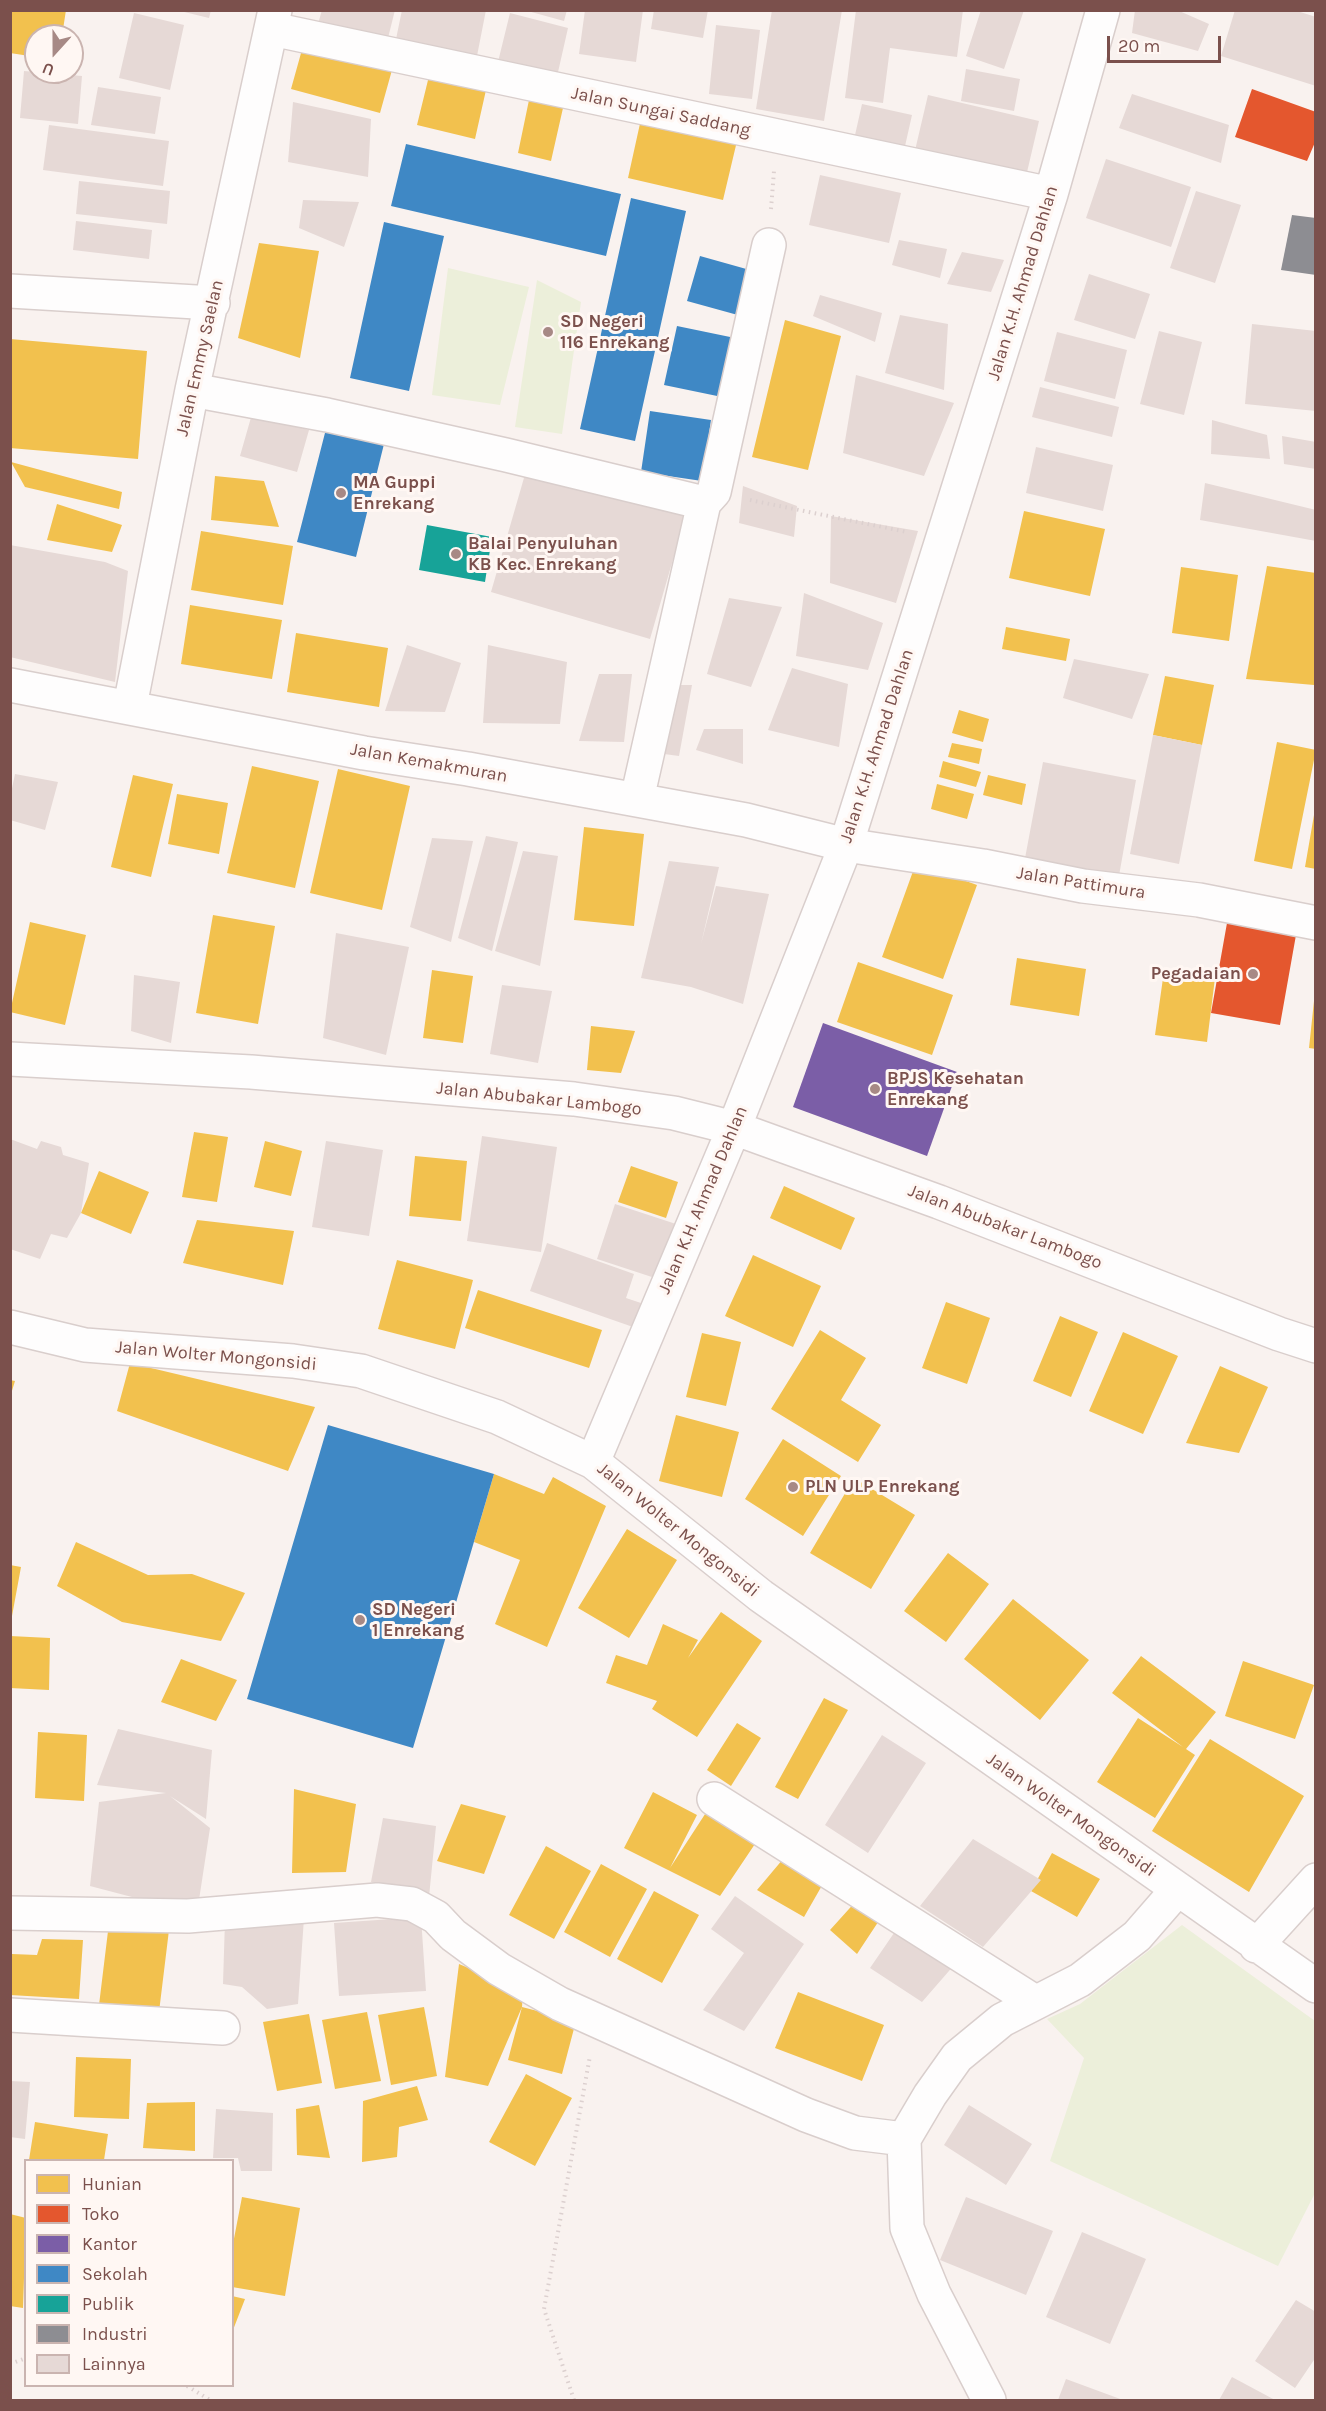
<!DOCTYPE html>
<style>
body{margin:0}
#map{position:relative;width:1326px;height:2411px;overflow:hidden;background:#f9f2ef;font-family:Karla,sans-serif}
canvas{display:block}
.frame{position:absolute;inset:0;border:12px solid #7b504c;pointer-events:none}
.legend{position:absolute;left:24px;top:2159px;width:210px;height:228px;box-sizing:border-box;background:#fff7f3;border:2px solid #cab4b0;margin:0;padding:8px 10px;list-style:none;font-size:18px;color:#7b504c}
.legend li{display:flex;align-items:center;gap:12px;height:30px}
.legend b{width:30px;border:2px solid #cab4b0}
.north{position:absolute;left:24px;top:24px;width:60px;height:60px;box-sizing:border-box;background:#fff7f3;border:2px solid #cab4b0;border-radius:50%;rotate:201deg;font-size:16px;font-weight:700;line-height:24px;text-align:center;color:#7b504c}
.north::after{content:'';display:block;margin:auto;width:21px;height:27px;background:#a78985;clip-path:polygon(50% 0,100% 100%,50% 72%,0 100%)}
.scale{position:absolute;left:1107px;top:36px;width:114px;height:27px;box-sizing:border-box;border:3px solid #7b504c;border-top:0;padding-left:8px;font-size:18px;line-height:21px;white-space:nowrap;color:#7b504c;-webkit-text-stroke:4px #fff7f3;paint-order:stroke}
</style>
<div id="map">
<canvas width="1326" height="2411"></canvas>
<div class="frame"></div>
<ul class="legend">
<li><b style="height:16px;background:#f2c14e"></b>Hunian</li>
<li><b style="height:16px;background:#e4572e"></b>Toko</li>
<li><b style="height:16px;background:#7b5ea7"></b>Kantor</li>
<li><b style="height:16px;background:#3f88c5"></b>Sekolah</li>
<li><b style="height:16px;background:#17a398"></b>Publik</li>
<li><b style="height:16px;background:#8d8d92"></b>Industri</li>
<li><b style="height:16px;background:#e6d9d6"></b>Lainnya</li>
</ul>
<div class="north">U</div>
<div class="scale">20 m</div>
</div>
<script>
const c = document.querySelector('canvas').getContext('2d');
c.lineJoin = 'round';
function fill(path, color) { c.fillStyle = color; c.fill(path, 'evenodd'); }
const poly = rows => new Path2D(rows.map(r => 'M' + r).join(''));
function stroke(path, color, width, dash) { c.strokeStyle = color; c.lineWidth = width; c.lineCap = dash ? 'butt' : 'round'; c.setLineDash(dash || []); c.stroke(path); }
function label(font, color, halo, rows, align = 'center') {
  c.font = font + ' Karla,sans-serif'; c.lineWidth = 6; c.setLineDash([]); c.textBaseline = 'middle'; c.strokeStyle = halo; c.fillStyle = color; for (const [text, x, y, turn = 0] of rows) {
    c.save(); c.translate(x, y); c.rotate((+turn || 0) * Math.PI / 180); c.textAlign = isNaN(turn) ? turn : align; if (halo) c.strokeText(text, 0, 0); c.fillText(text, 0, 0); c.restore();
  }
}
fill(poly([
 [448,268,529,287,500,405,432,395],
 [537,280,581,302,562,434,515,427],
 [1182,1925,1315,2021,1315,2193,1278,2266,1050,2161,1084,2058,1047,2019,1080,2004]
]), '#ecefda');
fill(poly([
 [10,10,66,10,62,36,36,36,36,57,10,53],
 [303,46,392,70,380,113,291,89],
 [429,76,486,90,475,139,417,125],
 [529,100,563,108,551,161,518,153],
 [641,119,737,141,723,200,628,178],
 [259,243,319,251,300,358,238,338],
 [785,320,841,336,808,470,752,457],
 [10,339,147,351,138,459,10,448],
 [11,462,122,492,119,509,25,487],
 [215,476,264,481,279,527,211,520],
 [57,504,122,525,112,552,47,540],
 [1024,511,1105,529,1090,596,1009,578],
 [201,531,293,546,283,605,191,590],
 [1267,566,1316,573,1314,685,1246,679],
 [1181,567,1238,575,1229,641,1172,633],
 [190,605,282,620,272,679,181,664],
 [1006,627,1070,639,1066,661,1002,649],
 [296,633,388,648,379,707,287,692],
 [1165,676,1214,685,1202,745,1153,735],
 [959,710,989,719,983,742,952,733],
 [1277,742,1316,750,1292,869,1254,861],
 [952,743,982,749,979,764,948,757],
 [943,761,981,772,976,787,939,777],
 [252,766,319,781,295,888,227,873],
 [338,769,410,786,382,910,310,893],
 [133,775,173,784,151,877,111,867],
 [988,775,1026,784,1022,805,983,795],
 [937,784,974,794,967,819,931,809],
 [177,794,228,803,219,854,168,844],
 [1314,815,1316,815,1316,869,1305,867],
 [584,827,644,834,634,926,574,920],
 [916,863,977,885,943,979,882,957],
 [213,915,275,926,258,1024,196,1013],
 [30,922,86,935,65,1025,10,1012],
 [1017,958,1086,969,1079,1016,1010,1005],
 [858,962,953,995,932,1055,837,1022],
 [432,970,473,976,463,1043,423,1038],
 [1164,971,1215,978,1207,1042,1155,1035],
 [1314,1001,1316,1002,1316,1049,1309,1048],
 [591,1026,635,1031,621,1073,587,1070],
 [194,1132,228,1137,217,1202,182,1197],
 [265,1141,302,1151,291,1196,254,1187],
 [415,1156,467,1161,461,1221,409,1216],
 [631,1166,678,1182,666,1218,618,1202],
 [99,1171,149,1192,131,1234,81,1213],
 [784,1186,855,1218,841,1250,770,1218],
 [197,1220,294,1231,283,1285,183,1263],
 [753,1255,821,1286,793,1347,725,1316],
 [397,1260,473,1280,455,1349,378,1329],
 [478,1290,602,1330,589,1368,465,1328],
 [946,1302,990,1318,967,1384,922,1368],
 [1060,1316,1098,1332,1071,1397,1033,1381],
 [820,1330,866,1358,841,1400,881,1425,858,1462,771,1409],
 [1123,1332,1178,1356,1143,1434,1089,1411],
 [702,1333,741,1342,726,1406,686,1397],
 [130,1363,315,1407,288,1471,117,1411],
 [1220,1366,1268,1387,1239,1453,1186,1443],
 [10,1380,15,1381,11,1394,10,1394],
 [676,1415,739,1432,722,1497,659,1481],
 [783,1439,841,1476,803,1536,745,1499],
 [494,1474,544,1494,553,1477,606,1506,547,1647,495,1624,520,1560,474,1542],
 [854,1478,915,1515,871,1589,810,1553],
 [627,1529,677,1560,629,1638,578,1608],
 [76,1542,148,1575,192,1574,245,1593,221,1641,122,1622,57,1586],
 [948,1553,989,1584,946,1642,904,1611],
 [10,1565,21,1567,12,1616,10,1616],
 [1013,1599,1089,1660,1040,1720,964,1659],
 [721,1612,762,1641,697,1737,652,1709,657,1701,606,1683,616,1655,647,1665,663,1624,698,1640,688,1658],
 [10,1636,50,1638,49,1690,10,1688],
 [1141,1656,1216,1712,1186,1749,1195,1755,1155,1818,1097,1782,1138,1718,1183,1747,1112,1693],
 [181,1659,237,1680,216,1721,161,1702],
 [1243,1661,1314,1685,1295,1739,1225,1716],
 [824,1698,848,1710,798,1799,775,1787],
 [737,1723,761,1738,731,1786,707,1770],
 [38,1732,87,1735,84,1801,35,1798],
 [1210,1739,1304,1796,1249,1892,1152,1831],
 [294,1789,356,1804,346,1872,292,1873],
 [653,1792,697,1815,670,1868,709,1808,759,1838,720,1896,624,1848],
 [461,1804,506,1816,484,1874,437,1861],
 [799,1840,836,1861,804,1917,757,1890],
 [546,1846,591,1871,554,1939,509,1915],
 [1052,1853,1100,1879,1077,1917,1031,1891],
 [601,1864,647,1889,610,1957,564,1932],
 [867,1889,890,1904,857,1954,830,1930],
 [654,1891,699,1915,662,1983,617,1959],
 [109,1923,169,1930,159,2012,99,2005],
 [42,1939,83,1940,79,1999,10,1995,12,1954,37,1955],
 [459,1964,523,1991,522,2007,488,2086,445,2077],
 [798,1992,884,2025,862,2081,775,2048],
 [424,2007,437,2076,391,2085,378,2015],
 [522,2007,576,2021,562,2074,508,2060],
 [367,2012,381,2081,335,2089,322,2020],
 [309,2014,322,2083,277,2091,263,2022],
 [76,2057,131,2059,129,2119,74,2117],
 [526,2074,572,2098,535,2166,489,2142],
 [417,2086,428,2120,399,2127,397,2157,362,2162,363,2101],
 [195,2102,195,2151,143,2148,147,2103],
 [319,2105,330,2158,297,2155,296,2109],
 [35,2122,108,2134,104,2160,29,2160],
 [242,2197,300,2208,285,2296,232,2287,232,2249],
 [10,2214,26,2218,23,2308,10,2306],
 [232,2296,245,2299,233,2330,232,2330]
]), '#f2c14e');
fill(poly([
 [1252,89,1316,112,1316,140,1307,161,1235,137],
 [1227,923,1296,935,1280,1025,1211,1013]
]), '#e4572e');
fill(poly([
 [823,1023,957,1072,927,1156,793,1107]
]), '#7b5ea7');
fill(poly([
 [406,144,621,194,606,256,391,206],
 [631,198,686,211,635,441,580,429],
 [384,222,444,236,409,391,350,378],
 [700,256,757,272,745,317,687,301],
 [677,326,735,338,722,397,664,385],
 [650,411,711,420,702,481,641,472],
 [326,429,384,444,356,557,297,542],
 [328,1425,494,1474,413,1748,247,1699]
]), '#3f88c5');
fill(poly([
 [427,525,492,537,485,582,419,570]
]), '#17a398');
fill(poly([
 [1292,215,1316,218,1316,275,1281,270]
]), '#8d8d92');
fill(poly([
 [176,10,211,10,209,18],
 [322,10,395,10,387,42,318,24],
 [402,10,486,10,476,61,395,44],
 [524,10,567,10,564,21],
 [585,10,643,10,636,62,579,54],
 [654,10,708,10,703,38,651,29],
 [772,10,842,10,824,121,756,109],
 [856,10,963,10,957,57,890,48,883,103,845,98],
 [981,10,1024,10,1004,69,966,56],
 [1135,10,1177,10,1209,24,1198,51,1132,33],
 [1235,10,1294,10,1316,17,1316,86,1221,56],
 [134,13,184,25,170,90,119,78],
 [510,13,568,28,556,81,497,66],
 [716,25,760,30,752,99,709,94],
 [966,69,1020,79,1014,111,961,101],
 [24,71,82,76,78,124,20,118],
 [98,87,161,97,155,134,91,125],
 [1132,94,1229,125,1221,163,1119,128],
 [928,95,1039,121,1024,185,913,159],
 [293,102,371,119,368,177,288,162],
 [862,104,912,115,903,155,853,144],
 [49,125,169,141,163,186,43,170],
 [1106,159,1191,187,1171,247,1086,218],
 [820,175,901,193,889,243,809,225],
 [79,181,170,191,167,224,76,214],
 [1196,191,1241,205,1215,283,1170,268],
 [303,200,359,202,344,247,299,228],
 [76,221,152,230,149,259,73,250],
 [899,240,947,249,940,278,892,265],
 [962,252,1004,260,991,292,947,284],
 [1089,274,1150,294,1135,339,1074,320],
 [820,295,882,313,875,342,813,316],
 [900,315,948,324,944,390,885,373],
 [1252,324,1316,331,1316,411,1245,404],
 [1159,331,1202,342,1184,415,1140,404],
 [1057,332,1127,350,1115,399,1044,381],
 [856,375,954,403,924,476,843,453],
 [1040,387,1119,407,1112,437,1032,417],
 [252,414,309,430,297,472,240,456],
 [1212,420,1267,435,1270,459,1211,454],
 [1282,436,1316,442,1316,469,1284,464],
 [1036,447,1113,465,1103,511,1026,493],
 [528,464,687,511,650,639,491,592],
 [1205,483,1316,510,1316,541,1200,520],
 [743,486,797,506,794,537,739,523],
 [831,516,918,531,896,603,830,583],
 [10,545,105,562,128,571,115,682,10,657],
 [804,593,883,623,868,670,796,656],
 [729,598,782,607,751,687,707,674],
 [407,645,461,663,445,712,385,711],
 [488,645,567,662,560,724,483,723],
 [1074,659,1149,674,1132,719,1063,698],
 [792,668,848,684,839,747,768,730],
 [599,674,632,674,624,742,579,741],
 [655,685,692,685,679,756,649,752],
 [704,729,743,729,743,764,696,750],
 [1153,735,1202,745,1179,864,1130,854],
 [1043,762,1136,780,1117,887,1023,869],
 [15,774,58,782,45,830,10,820,10,798],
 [486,836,518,842,492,951,458,938],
 [432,838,473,841,451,942,410,927],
 [523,851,558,856,540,966,495,951],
 [669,861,719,867,701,944,716,886,769,894,743,1004,691,987,641,978],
 [336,933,409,947,386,1055,323,1038],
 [134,975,180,982,171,1043,131,1031],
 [502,985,552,991,538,1063,490,1054],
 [482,1136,557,1147,541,1252,467,1241],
 [10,1139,37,1149,41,1141,61,1147,63,1155,89,1163,81,1213,67,1238,51,1234,40,1259,10,1249],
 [326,1141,383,1150,369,1236,312,1227],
 [615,1204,676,1224,658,1279,597,1259],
 [547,1243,634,1274,626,1298,641,1303,633,1327,530,1291],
 [118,1729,212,1750,206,1819,170,1796,210,1828,199,1900,151,1902,90,1886,99,1802,166,1793,97,1785],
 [882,1735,926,1763,868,1853,825,1825],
 [383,1818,436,1826,429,1897,371,1882],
 [973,1839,1041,1880,983,1947,920,1906],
 [735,1896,804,1944,744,2031,703,2010,744,1953,711,1929],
 [421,1917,426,1991,339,1996,334,1923],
 [905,1917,962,1956,922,2002,870,1968],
 [304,1918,298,2004,267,2009,242,1987,223,1984,225,1920],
 [10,2081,30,2082,25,2139,10,2137],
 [969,2105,1032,2144,1006,2185,944,2145],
 [216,2109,273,2113,272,2171,241,2171,238,2158,213,2158],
 [966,2197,1053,2231,1026,2295,940,2260],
 [1082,2232,1146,2259,1110,2344,1046,2317],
 [1296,2300,1316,2312,1316,2357,1295,2388,1255,2361],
 [1232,2377,1275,2400,1219,2400],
 [1066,2379,1123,2400,1058,2400]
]), '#e6d9d6');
const street = poly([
 [272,29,1051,194],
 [10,291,213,303],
 [192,390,327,415,506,455,704,503,714,492,769,245],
 [10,685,364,753,468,769,746,820,846,845,983,866,1083,886,1199,900,1316,923],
 [130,706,192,390,275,10],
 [637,799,704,503],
 [10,1059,251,1072,574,1099,674,1113,734,1128,939,1202,1279,1334,1316,1346],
 [10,1327,85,1345,293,1361,361,1371,497,1417,593,1462,761,1596,1316,1986],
 [593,1462,734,1128,846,845,1051,194,1103,10],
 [714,1799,1035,2002],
 [10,1913,188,1916,377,1900,412,1904,436,1917,453,1935,499,1969,560,2004,806,2115,855,2133,904,2139],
 [1256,1946,1316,1880],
 [10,2015,223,2028],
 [989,2400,934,2294,907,2228,904,2139,930,2095,957,2057,1002,2020,1080,1980,1137,1936,1177,1890]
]);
stroke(street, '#d9cecc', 36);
stroke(poly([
 [771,209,774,171],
 [750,500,907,532],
 [10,2364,26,2358],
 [187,2386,210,2400],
 [574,2400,544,2309,590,2056]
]), '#dcd0cf', 4, [1.5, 4.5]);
stroke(street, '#fefdfd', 33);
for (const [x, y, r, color] of [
 [548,332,6,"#a78985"],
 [341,493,6,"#a78985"],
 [456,554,6,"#a78985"],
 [1253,974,6,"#a78985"],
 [875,1089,6,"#a78985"],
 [793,1487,6,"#a78985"],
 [360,1620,6,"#a78985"]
]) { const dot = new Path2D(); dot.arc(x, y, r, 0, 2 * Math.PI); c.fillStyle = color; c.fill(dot); stroke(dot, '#fff7f3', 2); }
label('18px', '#7b504c', '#fff7f3', [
 ["Jalan Sungai Saddang",661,112,12],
 ["Jalan K.H. Ahmad Dahlan",1023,283,-73],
 ["Jalan Emmy Saelan",200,358,-77],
 ["Jalan K.H. Ahmad Dahlan",877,746,-72],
 ["Jalan Kemakmuran",429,763,10],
 ["Jalan Pattimura",1081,883,9],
 ["Jalan Abubakar Lambogo",539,1099,6],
 ["Jalan K.H. Ahmad Dahlan",703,1200,-67],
 ["Jalan Abubakar Lambogo",1005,1227,21],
 ["Jalan Wolter Mongonsidi",216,1356,5],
 ["Jalan Wolter Mongonsidi",678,1530,39],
 ["Jalan Wolter Mongonsidi",1071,1815,35]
]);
label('bold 18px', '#7b504c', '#fff7f3', [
 ["SD Negeri",560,322],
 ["116 Enrekang",560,343],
 ["MA Guppi",353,483],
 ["Enrekang",353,504],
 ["Balai Penyuluhan",468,544],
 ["KB Kec. Enrekang",468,565],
 ["Pegadaian",1241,974,"right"],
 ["BPJS Kesehatan",887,1079],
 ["Enrekang",887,1100],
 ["PLN ULP Enrekang",805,1487],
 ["SD Negeri",372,1610],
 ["1 Enrekang",372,1631]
], 'left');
</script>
